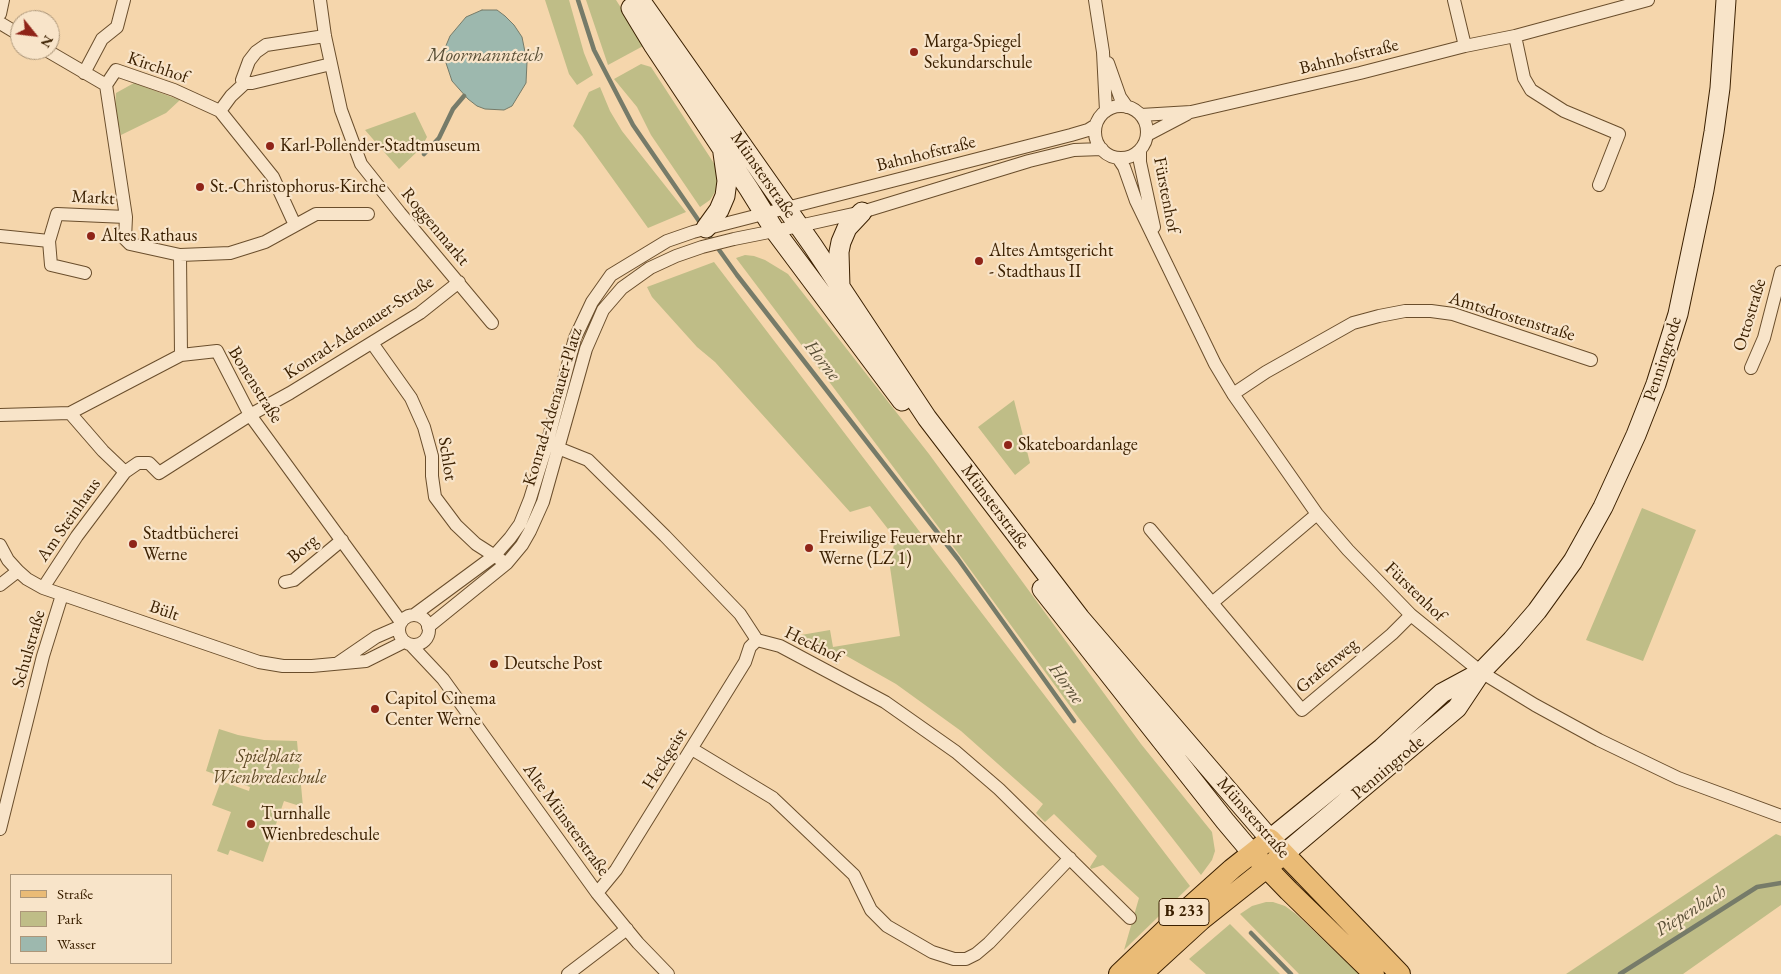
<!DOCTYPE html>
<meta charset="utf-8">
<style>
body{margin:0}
#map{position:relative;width:1781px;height:974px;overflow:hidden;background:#f5d6ac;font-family:"EB Garamond",serif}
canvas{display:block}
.legend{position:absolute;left:10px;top:874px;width:162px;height:90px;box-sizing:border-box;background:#f8e4c9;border:1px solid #ac9679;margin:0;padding:6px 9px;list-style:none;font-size:15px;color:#3b2001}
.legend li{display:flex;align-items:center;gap:10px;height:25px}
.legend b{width:25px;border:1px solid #ac9679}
.north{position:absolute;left:10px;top:10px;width:50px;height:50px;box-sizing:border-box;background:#f8e4c9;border:1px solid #ac9679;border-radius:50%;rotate:119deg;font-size:14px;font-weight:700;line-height:20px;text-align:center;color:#3b2001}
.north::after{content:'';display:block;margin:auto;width:18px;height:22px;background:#8f2418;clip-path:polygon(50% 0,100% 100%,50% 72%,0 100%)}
</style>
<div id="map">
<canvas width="1781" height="974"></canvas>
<ul class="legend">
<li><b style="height:6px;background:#eabb76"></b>Straße</li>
<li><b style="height:14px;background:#bfbd87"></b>Park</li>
<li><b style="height:14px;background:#9db8ae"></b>Wasser</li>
</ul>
<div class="north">N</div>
</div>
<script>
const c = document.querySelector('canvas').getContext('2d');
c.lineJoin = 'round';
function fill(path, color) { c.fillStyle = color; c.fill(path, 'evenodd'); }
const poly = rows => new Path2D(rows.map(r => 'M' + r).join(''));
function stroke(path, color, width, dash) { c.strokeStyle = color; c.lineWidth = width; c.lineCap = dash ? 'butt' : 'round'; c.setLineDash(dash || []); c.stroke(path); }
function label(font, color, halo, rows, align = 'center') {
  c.font = font + ' "EB Garamond",serif'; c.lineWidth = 4.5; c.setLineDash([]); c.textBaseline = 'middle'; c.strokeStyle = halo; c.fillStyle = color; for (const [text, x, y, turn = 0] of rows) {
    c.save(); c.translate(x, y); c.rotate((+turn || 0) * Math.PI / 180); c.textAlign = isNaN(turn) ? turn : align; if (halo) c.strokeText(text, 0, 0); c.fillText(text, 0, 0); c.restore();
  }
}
fill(poly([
 [545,0,569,0,584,53,593,75,577,85,569,74],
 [586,0,616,0,645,45,608,65],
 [641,64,651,67,717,168,718,185,715,192,710,200,700,207,651,135,637,107,614,79],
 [134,83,180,100,166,113,121,135,115,111,116,93],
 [600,87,610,111,622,131,686,212,648,228,582,136,573,126,589,92],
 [415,112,427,137,421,148,399,169,365,130],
 [745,255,754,256,765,260,788,274,929,454,1141,744,1212,832,1215,851,1212,860,1201,875,1078,717,961,557,736,258],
 [714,262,1190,886,1124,950,1139,898,1103,865,1091,869,1090,867,1097,856,1054,814,1045,822,1036,813,1043,804,961,731,896,684,843,654,837,665,801,635,830,630,833,647,900,636,890,567,895,538,870,506,850,512,715,362,697,347,652,297,647,287],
 [1014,400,1030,463,1015,475,978,427],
 [1642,508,1696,530,1643,661,1586,640],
 [219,729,238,735,264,740,297,741,303,807,284,801,263,862,230,850,228,855,217,851,231,812,212,805,221,781,249,791,250,787,206,771],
 [1776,834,1781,836,1781,905,1683,974,1566,974],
 [1266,902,1273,902,1285,906,1296,914,1359,974,1299,974,1240,914,1252,906],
 [1230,924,1280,974,1206,974,1189,959]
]), '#bfbd87');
const water = poly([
 [482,10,497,10,505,16,514,25,522,37,527,62,526,83,512,106,504,110,485,109,477,106,468,99,452,81,446,63,445,48,450,36,466,17,482,10]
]);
fill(water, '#9db8ae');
stroke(water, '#767b69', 1);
stroke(poly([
 [578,0,594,50,633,125,701,224],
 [424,154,439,138,453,109,464,96],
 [707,233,737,275,958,559,1074,721],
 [1251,933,1291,974],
 [1620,974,1757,887,1781,883]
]), '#767b69', 4.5);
const street = poly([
 [320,0,325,36,341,110,361,164,400,213,492,323],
 [1095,0,1103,52,1106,111],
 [1454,0,1465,46],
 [0,14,3,0],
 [0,23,20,35],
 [325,36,266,45,256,52,249,61,242,80,245,83,252,83,331,64],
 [1515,36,1524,78,1531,90,1564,111,1619,134,1599,185],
 [46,50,106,85],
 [1108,63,1120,97,1127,107],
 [84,73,102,39,117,27,124,0],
 '1095 132a26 26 0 1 1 52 0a26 26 0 1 1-52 0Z',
 [220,111,231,96,245,83],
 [1141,115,1191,112,1360,73,1465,46,1515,36,1648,0],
 [1147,135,1187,114],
 [1140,150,1140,162,1154,227],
 [1118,158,1124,167,1136,201,1215,364,1233,394,1317,514,1348,550,1411,615,1481,672,1535,705,1599,740,1678,778,1781,816],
 [295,225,273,177,220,111,174,90,116,70,106,85,126,217,125,239,130,244,180,255,230,253,265,242,316,214,368,214],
 [0,236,49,241,57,214,126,217],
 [49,241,51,265,85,273],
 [180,255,181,355],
 [372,343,411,398,424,427,432,456,432,476,435,497,456,525,476,544,501,560],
 [1751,368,1764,338,1781,272],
 [1233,394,1266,372,1353,323,1379,316,1405,311,1431,311,1453,314,1591,360],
 [70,413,103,451,125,472],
 [0,415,70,413,181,355,217,351,250,415,401,622],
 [558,448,588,460,665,536,740,614,757,640,780,646,885,702,956,752,999,789,1130,918],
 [1150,529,1302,710,1392,634,1411,615],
 [0,545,8,560,18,571,27,579,43,588,259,662,283,666,312,666,366,661,404,642],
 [285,582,294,580,342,540],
 [0,585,18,571],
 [43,588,77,536,125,472,138,463,149,463,159,473,250,415,290,393,420,313,459,282],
 [1212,603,1317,514],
 [414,615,494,556,510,538,520,524,530,499,547,444,575,338,592,302,611,275,667,241,693,232,1071,135,1088,130,1096,125],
 '399 630a15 15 0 1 1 30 0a15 15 0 1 1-30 0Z',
 [428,627,507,563,522,545,530,531,543,502,586,349,603,310,622,288,650,268,676,256,702,247,734,239,799,226,862,212,1029,161,1074,150,1102,149],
 [411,645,443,679,597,893,638,943,668,974],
 [338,663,376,637,399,627],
 [692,749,773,798,854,875,871,910,887,926,932,952,954,959,966,959,976,954,989,943,1070,858],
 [0,829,43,656,62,595],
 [597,893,616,870,745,662,750,647,757,640],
 [568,974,627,929]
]);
const secondary = poly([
 [640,0,813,246,927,418,1080,618,1270,839,1382,748,1442,693,1481,672],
 [631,8,654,46,749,189,775,231,902,401],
 [706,228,719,210,725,196,727,181,723,153],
 [840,287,839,252,841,242,847,228,862,212],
 [1042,589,1225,821,1252,853],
 [1284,854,1457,708,1481,672,1512,640,1537,611,1573,561,1603,507,1636,435,1656,384,1678,314,1704,190,1714,132,1720,88,1726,0]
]);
const primary = poly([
 [1259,860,1289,891,1374,974],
 [1119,974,1185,911,1232,869,1270,839,1400,974],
 [1142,974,1201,920,1284,854]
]);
stroke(street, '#6a4e2c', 14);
stroke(secondary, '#3b2001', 21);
stroke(primary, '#3b2001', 22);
stroke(street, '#f8e4c9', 12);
stroke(secondary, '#f8e4c9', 19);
stroke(primary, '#eabb76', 20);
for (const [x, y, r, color] of [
 [914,52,5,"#8f2418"],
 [270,146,5,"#8f2418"],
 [200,187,5,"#8f2418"],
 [91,236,5,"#8f2418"],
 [979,261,5,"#8f2418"],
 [1008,445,5,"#8f2418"],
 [133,544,5,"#8f2418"],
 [809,548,5,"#8f2418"],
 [494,664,5,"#8f2418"],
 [375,709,5,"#8f2418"],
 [251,824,5,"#8f2418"]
]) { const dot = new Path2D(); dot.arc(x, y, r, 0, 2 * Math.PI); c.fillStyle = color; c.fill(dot); stroke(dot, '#f8e4c9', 2); }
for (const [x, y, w] of [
 [1184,912,50]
]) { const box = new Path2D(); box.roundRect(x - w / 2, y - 13.5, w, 27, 4); c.fillStyle = '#f8e4c9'; c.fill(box); stroke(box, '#3b2001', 1); }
label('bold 16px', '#3b2001', null, [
 ["B 233",1184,912]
]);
label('18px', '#3b2001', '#f8e4c9', [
 ["Marga-Spiegel",924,42],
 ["Sekundarschule",924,63],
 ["Karl-Pollender-Stadtmuseum",280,146],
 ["St.-Christophorus-Kirche",210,187],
 ["Altes Rathaus",101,236],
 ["Altes Amtsgericht",989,251],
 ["- Stadthaus II",989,272],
 ["Skateboardanlage",1018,445],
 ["Stadtbücherei",143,534],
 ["Werne",143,555],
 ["Freiwilige Feuerwehr",819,538],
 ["Werne (LZ 1)",819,559],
 ["Deutsche Post",504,664],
 ["Capitol Cinema",385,699],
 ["Center Werne",385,720],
 ["Turnhalle",261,814],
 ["Wienbredeschule",261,835]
], 'left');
label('18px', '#3b2001', '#f8e4c9', [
 ["Bahnhofstraße",1349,57,-14],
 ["Kirchhof",158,68,19],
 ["Bahnhofstraße",926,154,-14],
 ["Münsterstraße",763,175,55],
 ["Fürstenhof",1166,195,79],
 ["Markt",93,198,3],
 ["Roggenmarkt",435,227,50],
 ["Ottostraße",1750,315,-73],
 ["Amtsdrostenstraße",1512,317,17],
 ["Konrad-Adenauer-Straße",359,328,-33],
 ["Penningrode",1663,359,-72],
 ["Bonenstraße",255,385,58],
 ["Konrad-Adenauer-Platz",553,407,-73],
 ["Schlot",447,459,81],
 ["Münsterstraße",995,507,53],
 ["Am Steinhaus",69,520,-55],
 ["Borg",303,549,-40],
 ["Fürstenhof",1415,592,44],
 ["Bült",164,611,19],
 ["Heckhof",813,645,26],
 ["Schulstraße",29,649,-74],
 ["Grafenweg",1327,666,-40],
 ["Heckgeist",665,759,-58],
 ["Penningrode",1388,768,-40],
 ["Münsterstraße",1253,818,49],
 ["Alte Münsterstraße",566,820,54]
]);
label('italic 18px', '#5c4722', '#f8e4c9', [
 ["Spielplatz",269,757],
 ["Wienbredeschule",269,778]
]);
label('italic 19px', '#584e35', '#f8e4c9', [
 ["Moormannteich",485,56],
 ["Horne",822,361,52],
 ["Horne",1066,684,54],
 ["Piepenbach",1691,911,-32]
]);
</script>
